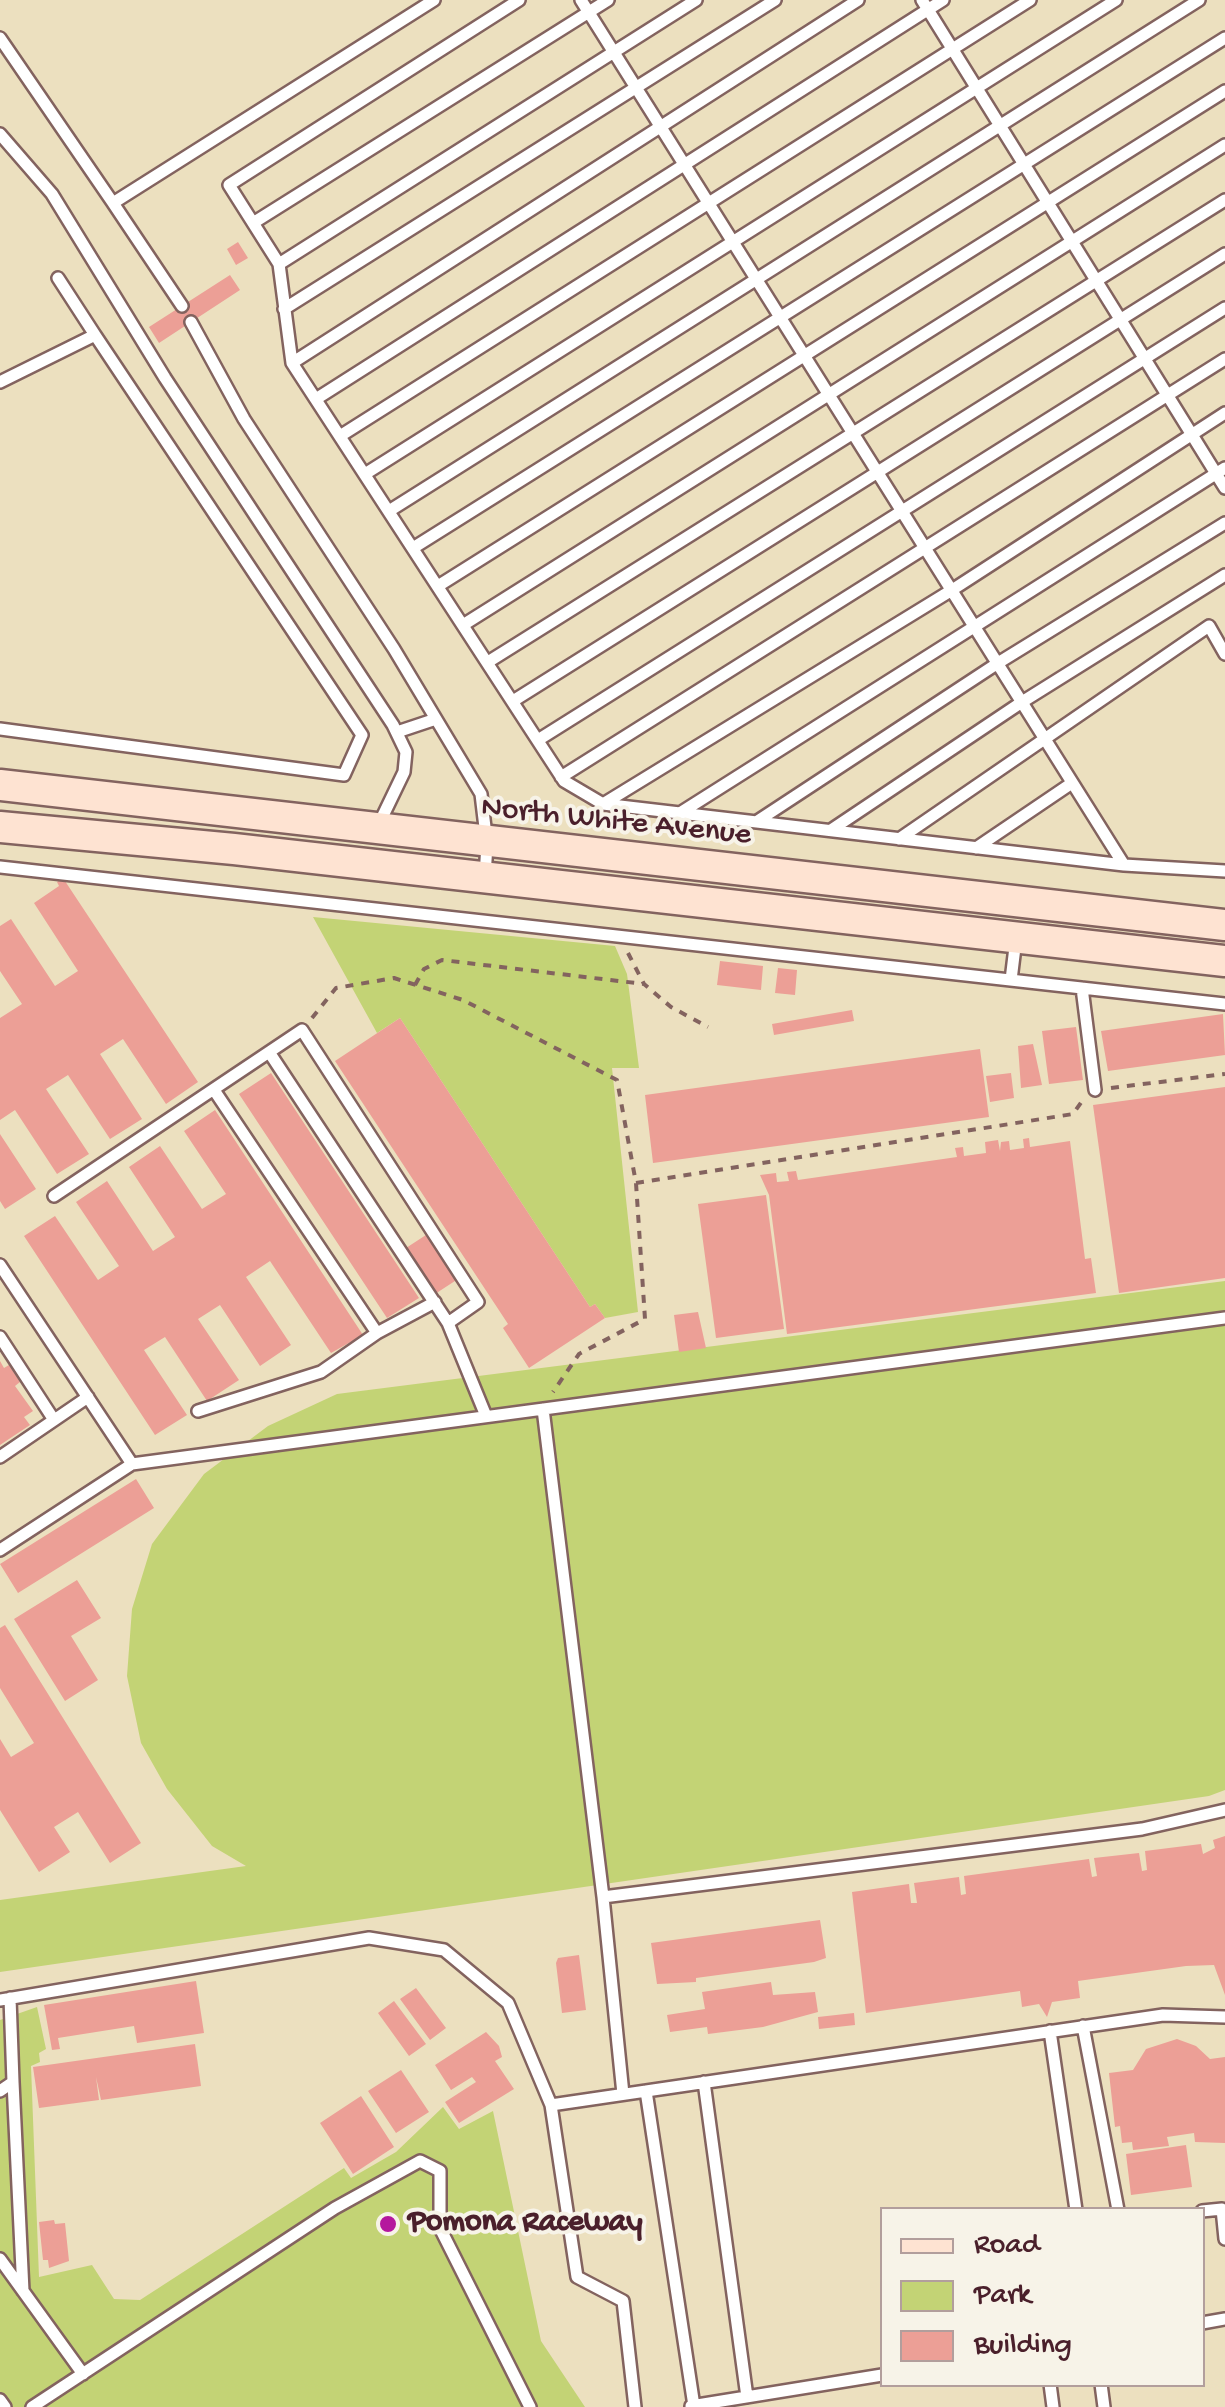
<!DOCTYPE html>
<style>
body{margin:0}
#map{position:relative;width:1225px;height:2407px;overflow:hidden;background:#ece0bf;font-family:"Gochi Hand",sans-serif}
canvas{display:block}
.legend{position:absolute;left:880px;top:2207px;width:325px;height:180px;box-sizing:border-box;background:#f7f3e8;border:2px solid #b29e9c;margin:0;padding:12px 18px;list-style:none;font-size:30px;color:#4a1f2b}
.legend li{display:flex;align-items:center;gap:20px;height:50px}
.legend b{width:50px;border:2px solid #b29e9c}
</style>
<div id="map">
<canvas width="1225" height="2407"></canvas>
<ul class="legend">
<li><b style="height:12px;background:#fee3d2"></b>Road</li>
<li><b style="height:28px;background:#c3d375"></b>Park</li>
<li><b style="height:28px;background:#ec9f96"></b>Building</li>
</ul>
</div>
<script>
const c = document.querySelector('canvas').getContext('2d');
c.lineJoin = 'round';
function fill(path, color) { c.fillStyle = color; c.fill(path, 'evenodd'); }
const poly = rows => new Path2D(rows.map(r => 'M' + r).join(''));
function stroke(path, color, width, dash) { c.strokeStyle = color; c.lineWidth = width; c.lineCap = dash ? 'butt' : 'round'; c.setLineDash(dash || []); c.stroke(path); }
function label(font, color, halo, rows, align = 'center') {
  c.font = font + ' "Gochi Hand",sans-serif'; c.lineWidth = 8; c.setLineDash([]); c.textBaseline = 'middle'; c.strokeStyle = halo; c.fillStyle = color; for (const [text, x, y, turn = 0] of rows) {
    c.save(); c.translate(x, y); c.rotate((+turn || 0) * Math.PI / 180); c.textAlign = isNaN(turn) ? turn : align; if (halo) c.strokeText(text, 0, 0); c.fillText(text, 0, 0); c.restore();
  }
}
fill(poly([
 [313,917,615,946,627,974,639,1068,612,1068,638,1312,605,1318,595,1304,590,1307,400,1018,377,1033],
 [1225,1281,1225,1790,1209,1796,0,1972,0,1900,246,1866,212,1846,167,1789,141,1743,127,1676,132,1609,152,1544,204,1474,268,1426,337,1394],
 [37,2007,46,2049,39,2053,40,2062,31,2066,39,2277,92,2265,114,2299,140,2300,344,2168,351,2178,396,2152,443,2107,459,2129,493,2111,541,2341,585,2407,0,2407,0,2020]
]), '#c3d375');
fill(poly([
 [238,242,248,258,236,265,227,249],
 [230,275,240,290,159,343,149,327],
 [63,878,198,1082,166,1104,123,1039,100,1054,142,1119,110,1139,68,1075,46,1089,89,1154,57,1174,15,1110,0,1120,0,1018,22,1004,0,971,0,926,11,919,55,986,78,971,34,903,59,886,57,882],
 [720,961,763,966,761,990,717,985],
 [778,968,797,970,795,995,775,993],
 [852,1010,854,1021,774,1035,772,1024],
 [1223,1014,1225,1055,1108,1071,1101,1031],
 [400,1018,590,1307,595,1304,605,1318,529,1368,503,1328,508,1324,335,1061],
 [1076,1027,1083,1080,1049,1084,1042,1031],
 [1033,1044,1042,1085,1021,1088,1018,1046],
 [980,1049,989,1117,653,1163,645,1095],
 [271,1073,419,1298,387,1318,239,1094],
 [1011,1073,1014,1098,990,1102,986,1076],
 [1225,1087,1225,1278,1119,1293,1093,1105],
 [215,1110,363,1335,331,1353,270,1261,246,1277,291,1345,260,1366,220,1305,198,1319,239,1380,207,1401,165,1337,144,1350,187,1415,155,1435,24,1236,55,1216,98,1280,119,1266,76,1202,107,1181,153,1251,175,1237,129,1167,160,1146,202,1209,226,1194,184,1131],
 [0,1134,36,1189,5,1209,0,1201],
 [1029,1138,1030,1147,1070,1141,1085,1259,1091,1258,1096,1293,787,1334,769,1195,760,1175,776,1173,777,1182,789,1181,787,1172,796,1171,798,1180,957,1157,955,1148,963,1147,964,1156,986,1153,985,1142,998,1140,1000,1151,1001,1142,1009,1141,1010,1150,1024,1148,1023,1139],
 [766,1195,784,1329,716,1338,698,1204],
 [426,1235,458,1279,435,1294,406,1248],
 [698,1312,706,1348,679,1352,674,1315],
 [0,1361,4,1368,9,1365,20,1382,15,1386,33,1411,24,1417,30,1425,0,1445],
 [136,1479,154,1508,18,1593,0,1564],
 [77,1580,101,1618,71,1636,98,1680,65,1701,14,1619],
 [5,1625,141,1843,110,1863,78,1812,54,1827,70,1852,39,1872,0,1810,0,1739,11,1757,34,1743,0,1688,0,1628],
 [1225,1836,1225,1995,1214,1965,1186,1966,1078,1981,1080,1998,1052,2002,1047,2017,1039,2004,1022,2007,1020,1991,866,2013,852,1892,909,1884,911,1903,917,1903,914,1883,959,1877,961,1895,966,1894,964,1876,1089,1859,1092,1877,1097,1876,1094,1858,1139,1853,1142,1871,1147,1870,1145,1851,1201,1844,1203,1854,1215,1848,1213,1840],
 [820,1920,826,1958,814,1962,696,1978,696,1982,657,1984,651,1943],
 [579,1955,586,2010,562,2013,556,1963,558,1958],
 [196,1981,204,2033,137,2043,134,2026,58,2038,60,2049,52,2050,44,2005],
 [771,1982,773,1995,815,1992,818,2012,763,2027,708,2034,707,2027,670,2032,667,2015,705,2009,702,1992],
 [416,1988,446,2028,430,2040,400,1999],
 [394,2001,426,2044,409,2056,378,2013],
 [854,2013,855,2025,819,2029,818,2017],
 [486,2032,499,2046,502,2057,495,2061,514,2089,459,2123,445,2102,476,2082,472,2077,451,2090,435,2065],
 [1177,2039,1196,2046,1210,2059,1225,2057,1225,2143,1195,2142,1194,2133,1167,2137,1169,2146,1133,2150,1132,2142,1122,2143,1120,2126,1115,2127,1109,2073,1133,2070,1146,2049],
 [195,2044,201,2086,101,2100,96,2077,99,2100,39,2108,33,2067],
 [401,2070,429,2112,396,2133,368,2091],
 [361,2096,394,2147,353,2174,320,2123],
 [1186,2145,1192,2187,1131,2195,1126,2154],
 [54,2220,55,2224,65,2223,69,2261,49,2268,48,2260,43,2260,39,2222]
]), '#ec9f96');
const lane = poly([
 [519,0,229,185,279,264,292,363,564,781,603,804,1124,865],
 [581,0,1124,865,1225,871],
 [922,0,1225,488],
 [0,38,113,203],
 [0,134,52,194,165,378,393,725,406,752,404,772,378,826],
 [253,223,608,0],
 [279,264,696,0],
 [58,278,95,335],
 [182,306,113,203,434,0],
 [284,309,775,0],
 [191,322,244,419,394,649,481,794,487,844,485,877],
 [292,363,858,0],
 [0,382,95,335,362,735,344,775,0,729],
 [316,399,943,0],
 [340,436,1030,0],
 [365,474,1116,0],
 [389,511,1199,0],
 [413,548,1225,38],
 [438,586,1225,91],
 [463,625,1225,145],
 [488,662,1225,200],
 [513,701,1225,254],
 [397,732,436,719],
 [538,740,1225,308],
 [561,777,1225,359],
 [603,804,952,590,1225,413],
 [680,813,1225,468],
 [756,822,998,663,1225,523],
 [831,830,1022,702,1225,575],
 [899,839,1209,626,1225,654],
 [976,848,1072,783],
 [0,867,1225,1004],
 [1011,980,1016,939],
 [1082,988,1095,1090],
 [269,1052,448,1323,486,1416],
 [214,1090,377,1333],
 [54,1196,302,1030,478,1302,448,1323],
 [0,1265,132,1464],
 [0,1337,54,1420],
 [543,1409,603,1897],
 [198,1411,321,1372,377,1333,435,1302],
 [0,1457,88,1397],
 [0,1550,132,1464,1225,1318],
 [0,2000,369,1938,444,1950,508,2003,551,2105,577,2277,623,2301,635,2407],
 [1083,2026,1118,2210],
 [1050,2031,1076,2210],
 [13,2082,23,2291],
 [704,2082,747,2397],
 [0,2091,13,2082,10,1998],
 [646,2091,694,2406],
 [623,2094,603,1897,1142,1829,1225,1810],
 [551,2105,1163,2015,1225,2017],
 [1202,2211,1222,2209,1225,2239],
 [0,2259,83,2374],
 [1202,2323,1225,2319],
 [1050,2384,1053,2407],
 [1101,2384,1104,2407],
 [0,2400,5,2407],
 [691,2406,882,2375],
 [32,2407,335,2208,420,2161,440,2171,440,2228,530,2407]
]);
const secondary = poly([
 [0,785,1225,925],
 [0,827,234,849,1225,961]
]);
stroke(lane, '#83635f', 16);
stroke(secondary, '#83635f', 35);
stroke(poly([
 [628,953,644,984,671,1007,708,1027],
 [415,985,424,969,442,960,644,984],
 [312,1018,336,988,394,978,463,1000,617,1080,636,1183,645,1319,579,1354,553,1392],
 [1111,1088,1225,1074],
 [636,1183,1073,1114,1085,1097]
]), '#83635f', 4, [8, 8]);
stroke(lane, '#fff', 11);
stroke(secondary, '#fee3d2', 30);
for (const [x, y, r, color] of [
 [388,2224,10,"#b5179e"]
]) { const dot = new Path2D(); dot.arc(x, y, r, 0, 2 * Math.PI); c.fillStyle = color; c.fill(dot); stroke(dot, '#f7f3e8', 4); }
label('32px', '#4a1f2b', '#f7f3e8', [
 ["North White Avenue",616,823,6]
]);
label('bold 32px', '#4a1f2b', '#f7f3e8', [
 ["Pomona Raceway",408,2224]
], 'left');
</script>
